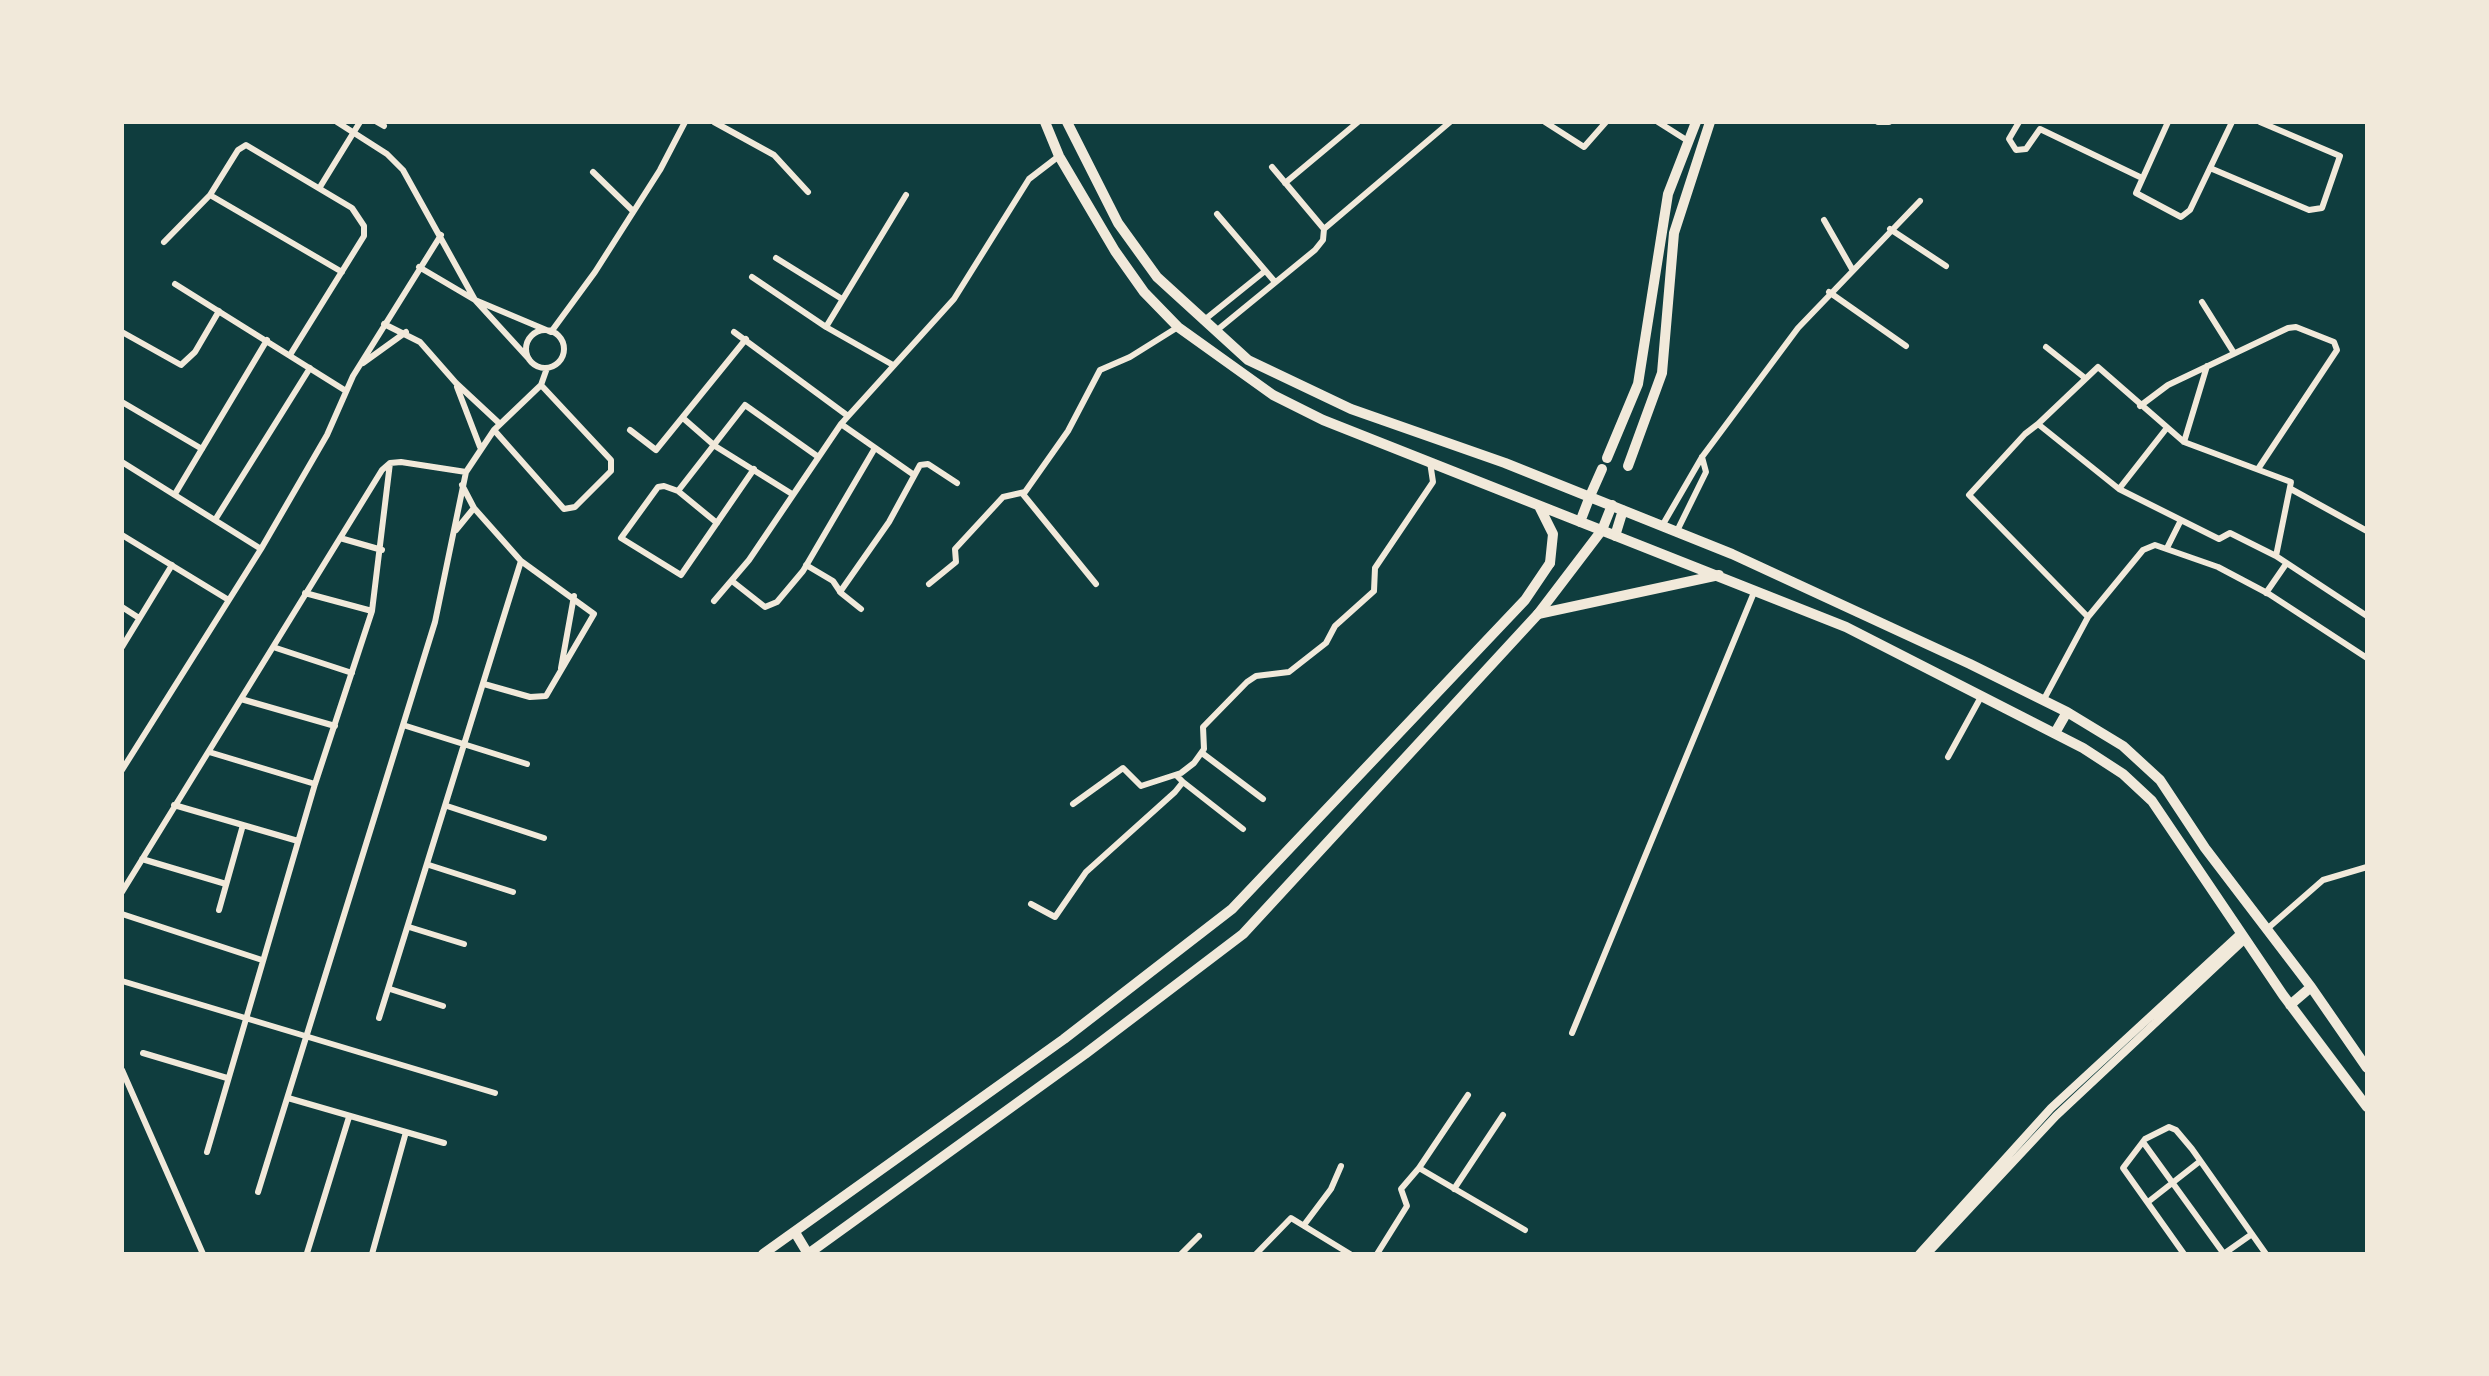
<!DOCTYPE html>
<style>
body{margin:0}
#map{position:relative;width:2489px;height:1376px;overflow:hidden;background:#0f3d3e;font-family:Literata,serif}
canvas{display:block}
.frame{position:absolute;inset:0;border:124px solid #f1e9da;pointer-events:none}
</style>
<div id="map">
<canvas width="2489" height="1376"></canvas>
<div class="frame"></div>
</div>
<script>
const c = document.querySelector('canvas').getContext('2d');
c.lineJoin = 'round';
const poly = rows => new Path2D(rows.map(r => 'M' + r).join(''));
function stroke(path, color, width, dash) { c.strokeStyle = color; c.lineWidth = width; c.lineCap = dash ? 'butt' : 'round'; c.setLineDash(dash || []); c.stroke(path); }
stroke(poly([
 [337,122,387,154,403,170,475,300,551,332,595,272,660,170,685,122],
 [377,122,384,126],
 [714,122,774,155,808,192],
 [1545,122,1584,147,1606,122],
 [1658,122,1688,141],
 [1878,122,1889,122],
 [2019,122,2009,139,2016,150,2026,149,2040,129,2142,178],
 [2168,122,2136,193,2181,217,2190,210,2232,122],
 [1272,167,1324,229],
 [2210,168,2309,210,2322,208,2340,156,2260,122],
 [593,172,633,211],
 [1285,183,1358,122],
 [320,187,360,122],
 [210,195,342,272],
 [1217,214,1275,282],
 [1824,220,1852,269],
 [1890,229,1946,266],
 [164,242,210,195,238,150,246,145,352,208,364,226,364,236,290,355],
 [776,258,842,299],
 [419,267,475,300,529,359],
 [752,277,826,327,893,365],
 [175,284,346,391],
 [1829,292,1906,346],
 [2202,302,2234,353],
 [1203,321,1265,271],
 [384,324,420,342,456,383,500,424],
 [826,327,906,195],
 '526 349a19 19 0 1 1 38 0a19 19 0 1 1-38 0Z',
 [1216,331,1315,250,1323,240,1324,229,1450,122],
 [122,332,181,365,195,352,219,311],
 [734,332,848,416],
 [2046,347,2085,378],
 [363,363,406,332],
 [457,387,480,447],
 [122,402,202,449],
 [2140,406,2168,385,2288,328,2296,327,2334,342,2337,350,2258,469],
 [683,418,715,446,792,494],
 [841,424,914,475],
 [2038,424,2098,367,2184,442,2291,482,2276,556],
 [494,430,564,509,575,507,611,471,611,460,541,385],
 [630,430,656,450,746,339],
 [2184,442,2207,366],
 [122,462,261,549],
 [462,485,474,508,521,561,594,614,546,696,530,697,484,684],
 [2119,489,2166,429],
 [2291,489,2367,531],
 [678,491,745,405,817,456],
 [1022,493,1096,584],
 [175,494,267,340],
 [215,520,310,368],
 [2181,520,2219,539,2230,533,2276,556,2367,616],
 [717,523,678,491,664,486,658,487,621,538,681,575,754,469],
 [1662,526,1702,457,1798,328,1920,201],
 [456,530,474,508],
 [1677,531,1706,472,1702,457],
 [122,535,227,599],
 [340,538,382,550],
 [806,565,833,581,841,593,861,609],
 [732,581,765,607,777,602,803,571,875,448],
 [929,584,956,562,955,549,1003,497,1025,492,1068,431,1100,370,1130,357,1178,327],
 [840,592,889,522,920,465,928,464,957,483],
 [305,593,372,611],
 [2266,593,2286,564],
 [714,601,749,560,841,424,954,299,1029,179,1059,156],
 [122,607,139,618],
 [2088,617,1969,495,2025,434,2038,424,2119,489,2181,520,2167,548],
 [122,647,172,565],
 [273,647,352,673],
 [561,668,574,596],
 [241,699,335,726],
 [2043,701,2088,617,2143,550,2155,545,2218,567,2269,594,2367,658],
 [403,725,527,764],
 [209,752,315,784],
 [1202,753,1263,799],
 [1948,757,1982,695],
 [122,770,261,549,327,435,353,376,441,235],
 [1183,782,1243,829],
 [1073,804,1123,768,1141,786,1181,773,1194,763,1204,749,1203,727,1247,682,1256,676,1289,672,1326,643,1335,626,1374,591,1375,568,1433,482,1430,462],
 [174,805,298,841],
 [447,806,544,838],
 [142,859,226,884],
 [429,865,513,892],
 [122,892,382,470,390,463,401,462,466,472],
 [1031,904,1055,917,1086,872,1175,792,1183,782,1176,775],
 [219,910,243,825],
 [122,914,262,960],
 [409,927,464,944],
 [2267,929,2323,880,2367,867],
 [122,981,495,1093],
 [390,989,443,1006],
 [379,1018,521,561],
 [1572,1033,1755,590],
 [143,1053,227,1078],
 [122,1070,203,1254],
 [288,1098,444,1143],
 [2143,1142,2224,1254],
 [207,1152,315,784,372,611,390,463],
 [1419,1168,1468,1095],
 [1454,1189,1503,1115],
 [258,1192,435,622,466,472,494,430,541,385,547,368],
 [2148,1202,2199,1162],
 [1304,1225,1331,1189,1341,1166],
 [307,1253,349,1117],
 [2225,1253,2252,1234],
 [372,1254,406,1132],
 [1181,1254,1199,1236],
 [1256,1254,1291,1218,1350,1254],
 [1377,1254,1407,1206,1401,1189,1419,1168,1525,1230],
 [2184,1254,2123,1168,2145,1139,2169,1127,2176,1130,2192,1149,2266,1254]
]), '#f1e9da', 6);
stroke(poly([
 [1919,1254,2051,1108,2241,933],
 [1927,1254,2056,1116,2245,939]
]), '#f1e9da', 8);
stroke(poly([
 [1607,458,1638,384,1668,194,1696,122],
 [1628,466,1662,373,1674,233,1710,122],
 [1590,496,1602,469],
 [796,1234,808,1254],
 [763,1254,1064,1039,1232,909,1525,600,1550,563],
 [808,1254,1085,1054,1243,934,1538,614,1602,530,1612,505]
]), '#f1e9da', 10);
stroke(poly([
 [1045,122,1059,156,1115,251,1144,292,1178,327,1273,395,1323,420,1846,627,2083,748,2123,774,2152,801,2283,995,2367,1107],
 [1067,122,1118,223,1157,277,1248,360,1351,409,1505,463,1732,554,1970,664,2067,712,2123,746,2160,780,2205,848,2311,987,2367,1068],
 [1539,506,1553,534,1550,563],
 [1580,522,1590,496],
 [1615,536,1623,510],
 [1538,614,1719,575],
 [2055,733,2067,712],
 [2290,1005,2311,987]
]), '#f1e9da', 10);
</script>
